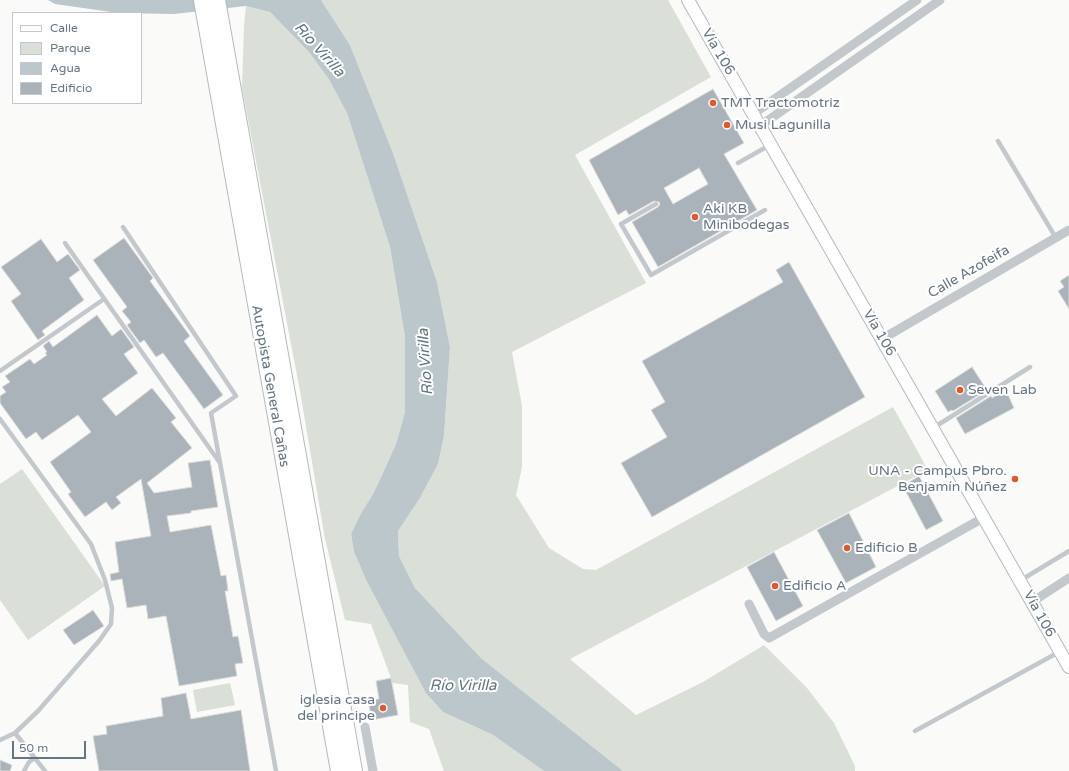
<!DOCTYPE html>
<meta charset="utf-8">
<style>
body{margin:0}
#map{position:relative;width:1069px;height:771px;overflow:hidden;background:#fafaf8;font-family:"Varela Round",sans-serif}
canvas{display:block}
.legend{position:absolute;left:12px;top:12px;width:130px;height:92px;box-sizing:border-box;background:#fff;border:1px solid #c1c8cd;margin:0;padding:5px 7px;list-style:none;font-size:12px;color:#657683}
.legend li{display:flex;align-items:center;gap:8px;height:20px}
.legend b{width:20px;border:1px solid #c1c8cd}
.scale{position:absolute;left:12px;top:741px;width:74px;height:18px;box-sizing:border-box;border:2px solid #657683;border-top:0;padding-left:5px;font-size:12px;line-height:14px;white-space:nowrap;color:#657683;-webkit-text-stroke:3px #fff;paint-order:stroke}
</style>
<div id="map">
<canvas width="1069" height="771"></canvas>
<ul class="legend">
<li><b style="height:5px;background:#fff"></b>Calle</li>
<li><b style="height:11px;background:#dadfd7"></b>Parque</li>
<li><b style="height:11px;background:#bbc7cb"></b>Agua</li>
<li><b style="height:11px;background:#aab3b9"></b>Edificio</li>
</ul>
<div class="scale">50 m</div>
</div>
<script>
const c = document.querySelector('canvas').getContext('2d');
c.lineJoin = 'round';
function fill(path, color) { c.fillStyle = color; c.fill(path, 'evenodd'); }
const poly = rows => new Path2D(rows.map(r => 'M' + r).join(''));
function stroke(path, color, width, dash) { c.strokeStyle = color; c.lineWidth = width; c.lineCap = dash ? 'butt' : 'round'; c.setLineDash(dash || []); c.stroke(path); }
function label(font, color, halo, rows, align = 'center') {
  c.font = font + ' "Varela Round",sans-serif'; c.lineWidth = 4; c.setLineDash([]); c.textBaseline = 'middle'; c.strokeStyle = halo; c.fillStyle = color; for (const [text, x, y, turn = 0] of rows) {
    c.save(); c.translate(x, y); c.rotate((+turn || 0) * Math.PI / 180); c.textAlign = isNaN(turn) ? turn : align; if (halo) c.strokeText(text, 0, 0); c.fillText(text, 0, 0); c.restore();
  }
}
fill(poly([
 [321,0,668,0,711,77,575,155,646,283,512,352,522,406,522,467,516,495,549,548,583,569,596,570,893,407,928,470,570,659,636,715,703,682,764,645,807,688,834,723,855,766,855,771,623,771,481,658,415,588,399,556,398,531,420,498,438,464,444,436,450,347,437,282,393,153,350,45],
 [246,6,270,12,309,52,330,79,347,113,390,247,405,337,405,412,396,444,383,473,373,494,360,515,351,534,354,552,367,582,426,692,443,712,493,735,544,771,444,771,429,729,410,722,408,685,392,683,391,678,371,624,345,620,325,539,300,391,242,88,244,26],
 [22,469,105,586,28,640,0,600,0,484],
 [230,683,235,705,197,712,193,690]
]), '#dadfd7');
fill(poly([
 [48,0,321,0,350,45,393,153,437,282,450,347,444,436,438,464,420,498,398,531,399,556,415,588,481,658,623,771,544,771,493,735,443,712,426,693,367,582,354,552,351,534,360,515,373,494,383,473,396,444,405,412,405,337,390,247,347,113,329,79,309,52,270,12,246,6,174,14,118,13,55,4]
]), '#bbc7cb');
const building = poly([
 [713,89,744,143,724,154,757,210,658,267,632,222,658,207,660,204,659,202,654,201,629,215,626,210,618,215,589,160,713,89],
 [699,168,708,184,673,204,664,188,699,168],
 [124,238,153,278,150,281,190,336,184,341,223,395,204,409,163,353,156,357,144,340,140,343,127,325,131,322,122,311,127,307,93,260,124,238],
 [41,239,57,262,68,254,80,270,69,278,84,300,42,331,45,335,38,340,11,301,21,294,1,267,41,239],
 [789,262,865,397,652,517,621,463,667,437,651,410,665,402,642,361,783,282,776,270,789,262],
 [1069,275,1069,309,1058,291,1064,287,1060,281,1069,275],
 [97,315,112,336,121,329,134,347,124,354,138,373,102,399,116,416,152,388,176,418,171,422,192,448,147,483,154,493,192,487,188,463,210,460,218,507,191,511,191,513,167,516,170,532,211,525,221,576,226,575,228,591,225,591,233,637,238,636,243,663,235,664,237,676,179,686,166,616,148,619,146,605,127,608,122,579,111,581,110,574,119,572,115,542,151,536,141,479,116,497,121,503,112,510,106,502,85,517,68,494,71,492,50,462,91,432,78,415,42,440,36,432,26,439,0,403,0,396,6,392,2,387,10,382,5,376,30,359,34,364,47,355,45,353,47,352,43,346,49,341,53,347,97,315],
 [972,367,987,390,953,411,952,410,948,412,935,391,972,367],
 [1006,390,1014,408,965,434,956,418,991,396,992,398,1006,390],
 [919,476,943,521,926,530,903,486,919,476],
 [849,513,876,567,846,583,817,530,849,513],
 [774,552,803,606,776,621,747,567,774,552],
 [93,610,104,626,74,645,63,630,93,610],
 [391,678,398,715,372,720,368,700,379,699,376,681,391,678],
 [186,693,191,719,241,710,250,771,99,771,93,736,107,734,106,726,163,716,161,698,186,693],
 [0,760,12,765,10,771,0,771,0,760]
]);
fill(building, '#aab3b9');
stroke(building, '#dcdcda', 1);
const secondary = poly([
 [688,0,1069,667]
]);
const highway = poly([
 [202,0,339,771],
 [217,0,354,771]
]);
stroke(secondary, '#b3babf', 14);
stroke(highway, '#b4b9bd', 18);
stroke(poly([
 [998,141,1056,238],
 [738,163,770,145],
 [656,204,621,224,651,275,765,210],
 [123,227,236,396,211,413,276,771],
 [65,243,220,463],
 [0,371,104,299],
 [0,419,91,544,105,580,112,608,111,624,99,641,38,711,15,733],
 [933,428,1030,367],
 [1021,580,1069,551],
 [915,731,1059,652],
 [0,740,15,733,45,771],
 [24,771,29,762,35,758]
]), '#c3c8cc', 4.5);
stroke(poly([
 [753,114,917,0],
 [760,126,940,0],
 [882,339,1069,230],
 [1032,602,1069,578],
 [749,604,764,634,769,638,983,518],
 [365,727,373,771]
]), '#c3c8cc', 9);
stroke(secondary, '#fff', 12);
stroke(highway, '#fff', 16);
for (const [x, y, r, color] of [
 [713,103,4,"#e4572e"],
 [727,125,4,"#e4572e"],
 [695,217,4,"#e4572e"],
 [960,390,4,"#e4572e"],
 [1015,479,4,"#e4572e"],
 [847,548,4,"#e4572e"],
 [775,586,4,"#e4572e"],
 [383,708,4,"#e4572e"]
]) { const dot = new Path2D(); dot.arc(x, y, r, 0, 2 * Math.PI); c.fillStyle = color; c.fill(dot); stroke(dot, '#fff', 1.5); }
label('14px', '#657683', '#fff', [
 ["Vía 106",718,52,60],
 ["Calle Azofeifa",969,272,-30],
 ["Vía 106",879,333,60],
 ["Autopista General Cañas",270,386,80],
 ["Vía 106",1039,614,61]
]);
label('14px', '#657683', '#fff', [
 ["TMT Tractomotriz",721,103],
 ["Musi Lagunilla",735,125],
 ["Aki KB",703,209],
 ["Minibodegas",703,225],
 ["Seven Lab",968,390],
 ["UNA - Campus Pbro.",1007,471,"right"],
 ["Benjamín Núñez",1007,487,"right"],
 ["Edificio B",855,548],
 ["Edificio A",783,586],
 ["iglesia casa",375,700,"right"],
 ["del principe",375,716,"right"]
], 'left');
label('italic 15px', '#60757c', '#fff', [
 ["Río Virilla",319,50,48],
 ["Río Virilla",426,362,-94],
 ["Río Virilla",463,686]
]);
</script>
